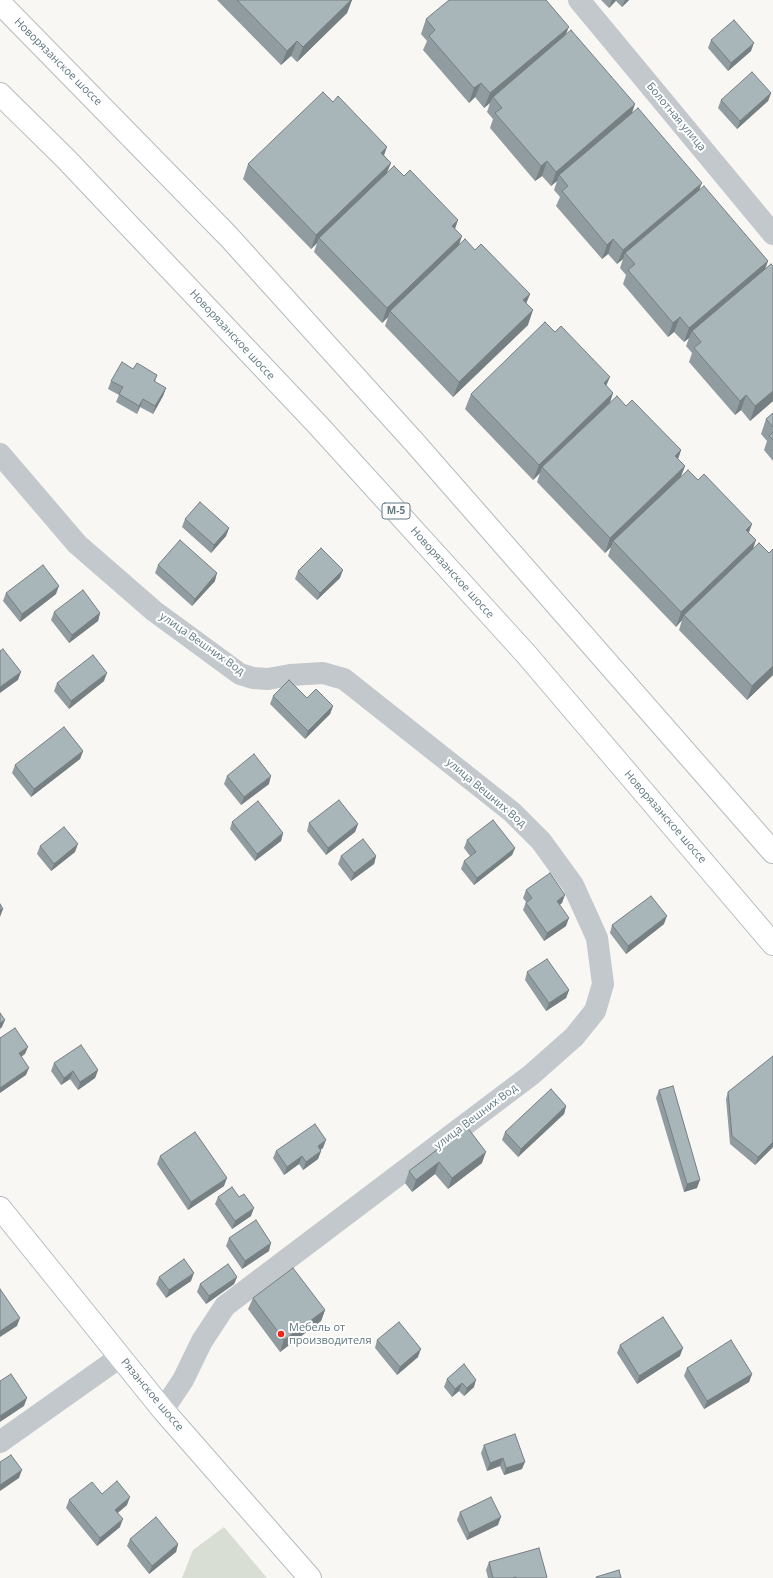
<!DOCTYPE html>
<meta charset="utf-8">
<style>
body{margin:0}
canvas{display:block;background:#f8f7f4}
</style>
<canvas width="773" height="1578"></canvas>
<script>
const c = document.querySelector('canvas').getContext('2d');
c.lineJoin = 'round';
function fill(path, color) { c.fillStyle = color; c.fill(path, 'evenodd'); }
const poly = rows => new Path2D(rows.map(r => 'M' + r).join(''));
function stroke(path, color, width, dash) { c.strokeStyle = color; c.lineWidth = width; c.lineCap = dash ? 'butt' : 'round'; c.setLineDash(dash || []); c.stroke(path); }
function label(font, color, halo, rows, align = 'center') {
  c.font = font + ' "Open Sans",sans-serif'; c.lineWidth = 4; c.setLineDash([]); c.textBaseline = 'middle'; c.strokeStyle = halo; c.fillStyle = color; for (const [text, x, y, turn = 0] of rows) {
    c.save(); c.translate(x, y); c.rotate((+turn || 0) * Math.PI / 180); c.textAlign = isNaN(turn) ? turn : align; if (halo) c.strokeText(text, 0, 0); c.fillText(text, 0, 0); c.restore();
  }
}
fill(poly([
 [224,1527,267,1578,182,1578,193,1550]
]), '#d8ded3');
const major = poly([
 [0,1208,163,1410,310,1578]
]);
const highway = poly([
 [0,3,229,237,415,443,773,852],
 [0,94,66,159,317,424,526,654,773,944]
]);
stroke(major, '#b5bcbf', 24);
stroke(highway, '#b5bbbd', 24);
stroke(poly([
 [579,0,773,234],
 [0,454,77,544,154,611,240,674,253,678,268,679,290,675,323,673,344,679,512,812,541,841,573,885,597,938,603,984,595,1011,574,1037,531,1075,225,1306,202,1341,183,1380,163,1410],
 [0,1442,120,1357]
]), '#c2c8cb', 22);
stroke(major, '#fff', 22);
stroke(highway, '#fff', 22);
fill(poly([
 [217,0,352,0,347,13,297,62,291,56,281,65],
 [601,0,629,0,622,7,616,1,609,8],
 [426,19,566,35,632,113,699,190,768,261,765,269,773,266,773,401,750,421,741,410,735,415,689,362,692,353,686,346,689,338,684,342,674,332,668,337,623,284,626,275,620,268,623,259,617,264,608,254,602,259,556,206,560,197,554,190,557,181,551,186,542,176,535,181,490,128,493,119,487,112,490,103,484,108,475,97,469,103,423,50,427,41,421,34],
 [711,40,751,51,728,71,708,48],
 [771,93,768,101,737,129,718,108,721,100],
 [384,155,391,163,387,172,455,229,458,246,475,250,530,294,526,303,528,325,453,397,385,326,388,317,382,323,314,252,317,243,311,249,243,179,248,164],
 [133,369,157,375,155,382,166,388,163,396,153,414,140,407,137,414,116,402,119,395,108,389,111,381],
 [606,386,613,393,610,402,626,406,681,450,678,459,685,466,681,476,749,533,752,550,769,553,773,549,773,675,747,700,679,630,682,620,676,627,608,556,611,547,605,553,537,482,540,473,533,480,465,409,471,394],
 [773,413,773,461,764,450,767,441,761,434,766,419],
 [185,519,229,528,226,536,211,553,182,527],
 [158,565,215,581,192,606,155,573],
 [298,571,340,578,317,600,295,579],
 [6,593,56,594,20,622,3,601],
 [54,612,100,613,98,621,69,643,51,620],
 [104,681,69,709,54,691,57,683],
 [273,696,307,698,333,706,330,714,305,739,270,704],
 [83,751,80,759,31,797,12,773,15,765],
 [227,776,269,784,241,805,224,784],
 [232,822,283,833,281,841,255,861,230,829],
 [309,823,358,824,355,832,326,855,307,831],
 [467,840,515,848,512,855,474,885,461,869,464,861,470,856,464,848],
 [40,846,75,852,51,871,37,854],
 [341,856,376,856,374,864,351,881,338,864],
 [526,890,562,903,560,905,566,926,544,941,523,910,526,902,523,898],
 [664,924,626,954,610,933,612,925],
 [527,972,569,990,566,998,546,1011,525,980],
 [54,1063,98,1070,95,1078,78,1090,70,1079,61,1085,51,1071],
 [659,1090,697,1188,684,1192,656,1098],
 [728,1092,773,1147,755,1165,730,1144,726,1099],
 [566,1106,564,1114,518,1157,502,1140,505,1132],
 [467,1127,482,1163,448,1189,435,1174,412,1192,405,1183,409,1171],
 [323,1148,320,1150,321,1151,318,1159,303,1170,299,1164,284,1175,273,1158,276,1151],
 [160,1156,224,1186,188,1210,157,1164],
 [218,1197,251,1216,232,1229,215,1204],
 [229,1238,269,1251,242,1269,226,1246],
 [159,1277,191,1281,166,1298,156,1284],
 [237,1277,234,1284,206,1304,197,1292,200,1284],
 [253,1298,325,1310,321,1321,280,1352,248,1309],
 [377,1340,418,1357,397,1375,375,1348],
 [620,1345,680,1356,637,1384,617,1353],
 [464,1364,474,1387,464,1396,459,1391,452,1397,444,1387,447,1379],
 [687,1368,752,1374,749,1382,704,1409,684,1376],
 [484,1445,522,1469,504,1475,500,1466,487,1471,481,1453],
 [102,1494,127,1505,118,1513,120,1527,97,1546,66,1508,69,1500],
 [460,1512,498,1525,467,1540,457,1520],
 [130,1539,178,1544,176,1552,149,1574,127,1546],
 [489,1562,547,1578,488,1578,486,1570]
]), '#909c9f');
fill(poly([
 [351,0,352,0,347,13,297,62,303,47],
 [612,0,616,0,609,8],
 [625,0,629,0,622,7],
 [569,27,563,41,493,97,490,103,484,108,490,93],
 [297,41,291,56,281,65,287,51],
 [754,43,751,51,728,71,731,63],
 [481,83,475,97,469,103,474,88],
 [771,93,768,101,737,129,740,121],
 [635,104,630,119,559,175,557,181,551,186,556,172],
 [387,147,382,161,381,153],
 [547,161,542,176,535,181,541,166],
 [391,163,385,177,319,238,317,243,311,249,316,235],
 [702,183,696,198,625,253,623,259,617,264,623,250],
 [458,220,453,235,452,226],
 [462,236,457,251,390,311,388,317,382,323,387,308],
 [613,239,608,254,602,259,607,245],
 [768,261,763,275,692,331,689,338,684,342,689,328],
 [530,294,524,309,523,300],
 [533,310,528,325,453,397,459,382],
 [680,317,674,332,668,337,673,323],
 [610,377,604,391,604,383],
 [166,388,163,396,153,414,155,406],
 [773,391,773,401,750,421,755,406],
 [613,393,608,408,542,467,540,473,533,480,539,465],
 [746,395,741,410,735,415,740,401],
 [143,399,140,407,137,414,139,406],
 [681,450,676,465,675,456],
 [685,466,679,481,613,541,611,547,605,553,610,538],
 [752,524,747,538,746,530],
 [229,528,226,536,211,553,214,545],
 [756,540,751,555,684,615,682,620,676,627,681,612],
 [343,570,340,578,317,600,320,593],
 [217,573,215,581,192,606,195,599],
 [59,586,56,594,20,622,22,614],
 [100,613,98,621,69,643,72,635],
 [773,666,773,675,747,700,752,686],
 [21,672,18,680,0,693,0,687],
 [107,673,104,681,69,709,71,701],
 [333,706,330,714,305,739,308,731],
 [83,751,80,759,31,797,34,789],
 [271,776,269,784,241,805,244,797],
 [358,824,355,832,326,855,328,848],
 [283,833,281,841,255,861,257,854],
 [78,844,75,852,51,871,54,864],
 [515,848,512,855,474,885,477,878],
 [376,856,374,864,351,881,354,873],
 [565,895,562,903,554,908,557,901],
 [3,909,0,917,0,910],
 [667,916,664,924,626,954,628,946],
 [569,918,566,926,544,941,547,933],
 [569,990,566,998,546,1011,549,1003],
 [5,1020,2,1027,0,1029,0,1023],
 [28,1047,25,1054,16,1061,19,1053],
 [29,1068,26,1075,0,1093,0,1088],
 [98,1070,95,1078,78,1090,80,1082],
 [73,1071,70,1079,61,1085,64,1078],
 [566,1106,564,1114,518,1157,521,1149],
 [326,1140,323,1148,315,1154,318,1146],
 [773,1142,773,1147,755,1165,758,1157],
 [321,1151,318,1159,303,1170,306,1162],
 [486,1152,482,1163,448,1189,452,1178],
 [302,1156,299,1164,284,1175,287,1167],
 [439,1162,435,1174,412,1192,416,1180],
 [227,1178,224,1186,188,1210,191,1202],
 [700,1180,697,1188,684,1192,687,1184],
 [254,1208,251,1216,232,1229,235,1221],
 [271,1243,269,1251,242,1269,245,1261],
 [194,1273,191,1281,166,1298,169,1290],
 [237,1277,234,1284,206,1304,209,1296],
 [325,1310,321,1321,280,1352,284,1340],
 [20,1318,17,1326,0,1337,0,1331],
 [683,1348,680,1356,637,1384,639,1376],
 [421,1349,418,1357,397,1375,400,1367],
 [752,1374,749,1382,704,1409,707,1401],
 [476,1380,474,1387,464,1396,467,1388],
 [462,1383,459,1391,452,1397,455,1389],
 [27,1398,24,1406,0,1422,0,1416],
 [503,1458,500,1466,487,1471,490,1463],
 [525,1462,522,1469,504,1475,506,1468],
 [22,1470,19,1478,0,1491,0,1485],
 [130,1497,127,1505,112,1517,115,1510],
 [501,1517,498,1525,467,1540,469,1533],
 [123,1519,120,1527,97,1546,100,1538],
 [178,1544,176,1552,149,1574,152,1566]
]), '#767f82');
const building = poly([
 [237,0,351,0,303,47,297,41,287,51,237,0],
 [449,0,546,0,569,27,490,93,481,83,474,88,429,36,435,30,426,19,449,0],
 [734,20,754,43,731,63,711,40,734,20],
 [571,30,635,104,556,172,547,161,541,166,495,113,502,108,493,97,571,30],
 [752,72,771,93,740,121,721,100,752,72],
 [323,92,333,102,338,96,387,147,381,153,391,163,316,235,248,164,323,92],
 [638,108,702,183,623,250,613,239,607,245,562,191,568,186,559,175,638,108],
 [394,166,404,176,410,170,458,220,452,226,462,236,387,308,319,238,394,166],
 [704,186,768,261,689,328,680,317,673,323,628,270,635,264,625,253,704,186],
 [465,239,475,250,481,244,530,294,523,300,533,310,459,382,390,311,465,239],
 [771,264,773,266,773,391,755,406,746,395,740,401,694,348,701,342,692,331,771,264],
 [545,322,555,332,561,326,610,377,604,383,613,393,539,465,471,394,545,322],
 [122,362,133,369,137,363,157,375,154,381,166,388,155,406,143,399,139,406,119,394,123,387,111,381,122,362],
 [617,396,626,406,632,400,681,450,675,456,685,466,610,538,542,467,617,396],
 [773,413,773,427,766,419,773,413],
 [773,432,773,440,769,436,773,432],
 [688,470,698,480,704,474,752,524,746,530,756,540,681,612,613,541,688,470],
 [200,502,229,528,214,545,185,519,200,502],
 [180,540,217,573,195,599,158,565,180,540],
 [759,543,769,553,773,549,773,666,752,686,684,615,759,543],
 [321,548,343,570,320,593,298,571,321,548],
 [43,565,59,586,22,614,6,593,43,565],
 [83,590,100,613,72,635,54,612,83,590],
 [3,649,21,672,0,687,0,651,3,649],
 [93,655,107,673,71,701,57,683,93,655],
 [289,680,307,698,316,689,333,706,308,731,273,696,289,680],
 [64,727,83,751,34,789,15,765,64,727],
 [254,754,271,776,244,797,227,776,254,754],
 [339,800,358,824,328,848,309,823,339,800],
 [258,801,283,833,257,854,232,822,258,801],
 [493,820,515,848,477,878,464,861,476,852,467,840,493,820],
 [64,827,78,844,54,864,40,846,64,827],
 [363,839,376,856,354,873,341,856,363,839],
 [550,873,565,895,557,901,569,918,547,933,526,903,532,898,526,890,550,873],
 [651,896,667,916,628,946,612,925,651,896],
 [0,904,3,909,0,910,0,904],
 [547,959,569,990,549,1003,527,972,547,959],
 [0,1013,5,1020,0,1023,0,1013],
 [15,1028,28,1047,19,1053,29,1068,0,1088,0,1038,15,1028],
 [81,1045,98,1070,80,1082,73,1071,64,1078,54,1063,81,1045],
 [773,1056,773,1142,758,1157,732,1136,728,1092,773,1056],
 [673,1086,700,1180,687,1184,659,1090,673,1086],
 [551,1089,566,1106,521,1149,505,1132,551,1089],
 [315,1124,326,1140,318,1146,321,1151,306,1162,302,1156,287,1167,276,1151,315,1124],
 [467,1127,486,1152,452,1178,439,1162,416,1180,409,1171,467,1127],
 [195,1132,227,1178,191,1202,160,1156,195,1132],
 [232,1187,239,1197,244,1194,254,1208,235,1221,218,1197,232,1187],
 [256,1220,271,1243,245,1261,229,1238,256,1220],
 [184,1259,194,1273,169,1290,159,1277,184,1259],
 [228,1264,237,1277,209,1296,200,1284,228,1264],
 [293,1268,325,1310,284,1340,253,1298,293,1268],
 [0,1289,20,1318,0,1331,0,1289],
 [663,1317,683,1348,639,1376,620,1345,663,1317],
 [399,1322,421,1349,400,1367,377,1340,399,1322],
 [731,1340,752,1374,707,1401,687,1368,731,1340],
 [464,1364,476,1380,467,1388,462,1383,455,1389,447,1379,464,1364],
 [11,1374,27,1398,0,1416,0,1381,11,1374],
 [515,1434,525,1462,506,1468,503,1458,490,1463,484,1445,515,1434],
 [11,1455,22,1470,0,1485,0,1462,11,1455],
 [117,1481,130,1497,115,1510,123,1519,100,1538,69,1500,92,1482,102,1494,117,1481],
 [491,1497,501,1517,469,1533,460,1512,491,1497],
 [156,1517,178,1544,152,1566,130,1539,156,1517],
 [539,1548,547,1577,545,1578,516,1578,516,1577,512,1578,493,1578,489,1562,539,1548],
 [619,1570,621,1578,596,1578,596,1577,619,1570]
]);
fill(building, '#a8b5b9');
stroke(building, '#767f82', 1);
for (const [x, y, r, color] of [
 [281,1334,4,"#f42518"]
]) { const dot = new Path2D(); dot.arc(x, y, r, 0, 2 * Math.PI); c.fillStyle = color; c.fill(dot); stroke(dot, '#fff', 1.5); }
for (const [x, y, w] of [
 [396,511,28]
]) { const box = new Path2D(); box.roundRect(x - w / 2, y - 8, w, 16, 3); c.fillStyle = '#fff'; c.fill(box); stroke(box, '#607982', 1); }
label('bold 10px', '#607982', null, [
 ["М-5",396,511]
]);
label('11px', '#607982', '#fff', [
 ["Новорязанское шоссе",58,62,45],
 ["Болотная улица",676,117,50],
 ["Новорязанское шоссе",232,335,47],
 ["Новорязанское шоссе",452,573,48],
 ["улица Вешних Вод",202,644,35],
 ["улица Вешних Вод",486,793,40],
 ["Новорязанское шоссе",665,817,49],
 ["улица Вешних Вод",476,1117,-37],
 ["Рязанское шоссе",152,1395,50]
]);
label('11px', '#607982', '#fff', [
 ["Мебель от",289,1328],
 ["производителя",289,1341]
], 'left');
</script>
